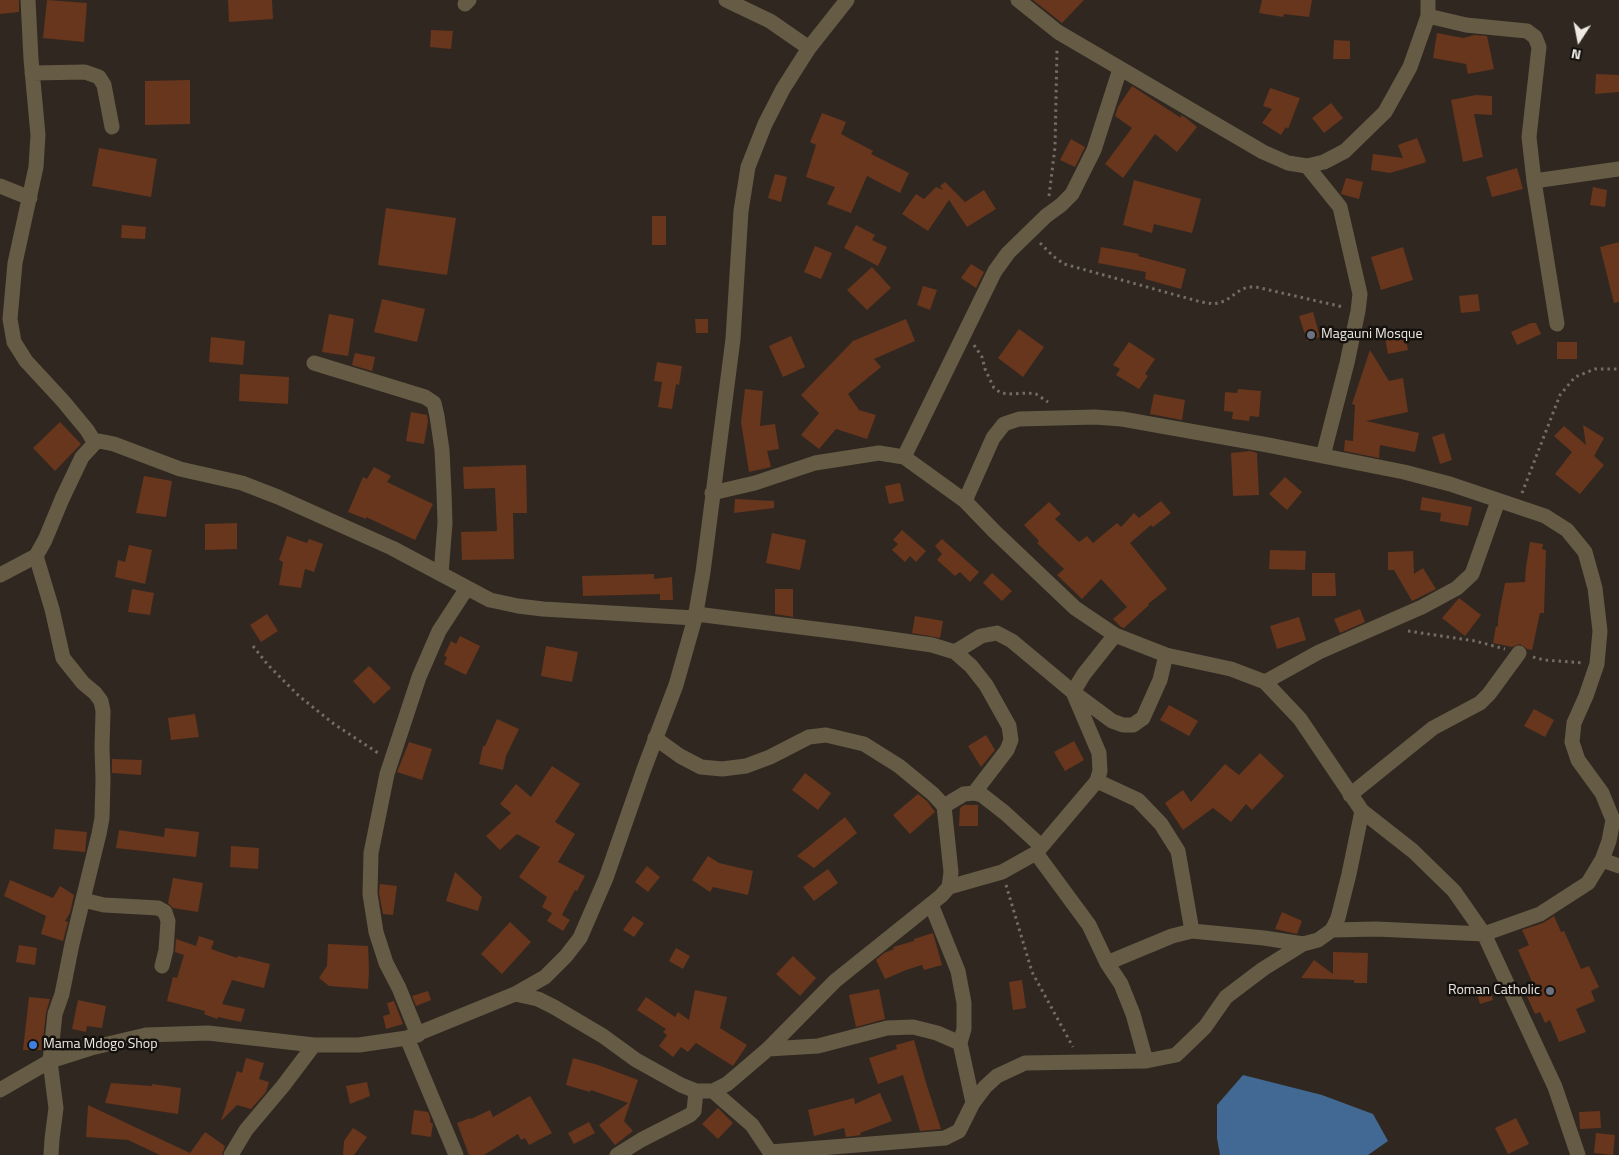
<!DOCTYPE html>
<style>
body{margin:0}
#map{position:relative;width:1619px;height:1155px;overflow:hidden;background:#302820;font-family:"Titillium Web",sans-serif}
canvas{display:block}
.north{position:absolute;left:1554px;top:15px;width:50px;height:50px;-webkit-text-stroke:4px #15120e;paint-order:stroke;rotate:191deg;font-size:14px;font-weight:700;line-height:20px;text-align:center;color:#eee9e3}
.north::after{content:'';display:block;margin:auto;width:18px;height:22px;background:#eee9e3;clip-path:polygon(50% 0,100% 100%,50% 72%,0 100%)}
</style>
<div id="map">
<canvas width="1619" height="1155"></canvas>
<div class="north">N</div>
</div>
<script>
const c = document.querySelector('canvas').getContext('2d');
c.lineJoin = 'round';
function fill(path, color) { c.fillStyle = color; c.fill(path, 'evenodd'); }
const poly = rows => new Path2D(rows.map(r => 'M' + r).join(''));
function stroke(path, color, width, dash) { c.strokeStyle = color; c.lineWidth = width; c.lineCap = dash ? 'butt' : 'round'; c.setLineDash(dash || []); c.stroke(path); }
function label(font, color, halo, rows, align = 'center') {
  c.font = font + ' "Titillium Web",sans-serif'; c.lineWidth = 5; c.setLineDash([]); c.textBaseline = 'middle'; c.strokeStyle = halo; c.fillStyle = color; for (const [text, x, y, turn = 0] of rows) {
    c.save(); c.translate(x, y); c.rotate((+turn || 0) * Math.PI / 180); c.textAlign = isNaN(turn) ? turn : align; if (halo) c.strokeText(text, 0, 0); c.fillText(text, 0, 0); c.restore();
  }
}
fill(poly([
 [1243,1075,1322,1095,1373,1114,1388,1141,1368,1155,1220,1155,1217,1138,1217,1105]
]), '#416993');
fill(poly([
 [0,0,19,0,19,12,0,14],
 [47,0,87,3,84,42,43,38],
 [228,0,272,0,273,19,229,22],
 [1033,0,1084,0,1062,23],
 [1262,0,1312,0,1309,17,1284,14,1283,17,1259,13],
 [431,30,453,31,451,49,430,47],
 [1437,33,1463,38,1474,35,1487,36,1494,69,1468,74,1466,64,1433,58],
 [1334,40,1350,41,1350,59,1333,59],
 [1596,74,1619,75,1619,92,1595,94],
 [190,80,190,124,145,125,145,81],
 [1132,86,1181,118,1181,115,1186,118,1197,127,1177,152,1155,134,1123,178,1105,164,1132,128,1115,116,1118,107],
 [1270,88,1300,98,1288,129,1286,127,1281,135,1262,123,1272,109,1263,106],
 [1476,95,1492,96,1492,115,1474,114,1483,157,1463,162,1451,100],
 [1331,103,1343,118,1324,133,1312,118],
 [822,113,846,122,841,134,873,151,871,154,909,173,900,193,867,176,851,213,827,204,835,187,806,177,816,145,810,142],
 [1417,138,1426,161,1424,162,1427,162,1390,173,1371,170,1373,154,1403,158,1398,145],
 [1071,139,1085,147,1075,167,1060,160],
 [99,148,157,159,151,197,92,186],
 [1517,168,1523,189,1492,197,1486,177],
 [775,174,787,177,781,202,768,198],
 [1346,178,1363,182,1359,199,1341,194],
 [1134,180,1201,199,1192,233,1154,224,1152,233,1123,225],
 [945,182,965,202,984,190,996,209,967,227,949,200,928,231,902,214,916,194,924,199,936,187,943,190,940,186],
 [1593,187,1607,190,1605,207,1590,205],
 [386,208,456,218,447,275,378,265],
 [652,216,666,216,666,245,652,245],
 [122,225,146,227,145,239,121,238],
 [856,225,875,235,872,240,887,247,878,266,844,248],
 [1619,242,1619,302,1614,303,1600,247],
 [815,246,832,253,821,279,804,272],
 [1101,247,1139,254,1138,256,1186,269,1181,289,1145,279,1146,272,1098,263],
 [1403,247,1413,280,1381,290,1371,257],
 [971,264,984,272,976,288,961,278],
 [872,267,891,288,867,310,847,290],
 [923,286,937,290,930,310,917,305],
 [1478,294,1480,311,1461,313,1459,296],
 [382,299,425,309,417,342,374,332],
 [1313,312,1320,337,1307,341,1299,316],
 [329,314,354,319,348,356,322,352],
 [695,319,708,319,708,333,696,333],
 [906,319,915,341,874,359,881,367,848,394,859,410,876,415,867,439,836,429,819,449,801,435,819,413,801,395,853,341],
 [1531,323,1536,323,1541,334,1517,345,1511,332],
 [1019,329,1044,347,1023,377,998,358],
 [1404,329,1408,350,1388,354,1384,333],
 [791,336,805,367,783,377,769,346],
 [211,337,245,341,243,365,209,362],
 [1129,342,1155,359,1145,374,1148,376,1139,389,1116,375,1120,369,1113,365],
 [1557,342,1577,342,1577,359,1557,359],
 [1370,350,1389,381,1403,378,1408,412,1366,421,1419,433,1415,452,1380,445,1379,458,1344,451,1345,440,1353,441,1355,405,1352,404],
 [355,353,375,357,372,371,352,365],
 [657,362,682,366,679,385,676,384,672,409,658,407,662,382,654,381],
 [240,374,289,377,288,404,239,401],
 [745,389,763,391,760,426,775,424,779,449,767,451,771,467,749,472,741,422],
 [1238,389,1261,391,1259,417,1250,416,1249,421,1232,419,1233,412,1224,411,1225,392,1237,393],
 [1154,394,1185,400,1182,420,1150,414],
 [411,412,427,415,428,421,424,444,406,441],
 [60,422,81,444,55,471,33,448],
 [1583,425,1604,438,1594,456,1604,465,1580,494,1555,474,1572,452,1554,436,1564,426,1586,445],
 [1444,433,1452,460,1440,464,1432,437],
 [1251,451,1257,453,1259,495,1233,496,1231,453],
 [526,465,527,513,513,513,514,559,462,560,461,532,497,531,495,488,464,489,463,467],
 [374,467,391,476,387,482,433,504,415,540,366,517,366,519,348,512,363,477,367,479],
 [144,476,172,481,166,517,136,513],
 [1285,477,1302,492,1287,510,1269,494],
 [900,483,904,501,889,504,885,486],
 [1422,497,1472,507,1468,526,1440,521,1441,513,1420,510],
 [735,499,774,501,774,508,734,513],
 [1161,501,1171,513,1153,527,1151,525,1130,543,1167,589,1148,604,1149,605,1124,628,1121,627,1113,619,1127,607,1101,579,1082,599,1057,575,1064,569,1037,543,1039,541,1024,525,1049,502,1061,514,1055,519,1079,542,1087,536,1093,543,1117,523,1121,527,1134,513,1139,518],
 [237,523,237,549,205,550,205,524],
 [902,530,926,551,916,562,910,556,905,562,892,550,898,544,893,540],
 [772,533,806,540,800,570,766,563],
 [287,536,307,543,309,539,323,544,314,572,305,569,301,588,279,585,283,562,279,560],
 [942,539,979,572,970,582,960,572,955,576,937,560,942,554,935,546],
 [1530,542,1543,544,1542,549,1546,550,1544,613,1540,613,1532,650,1527,649,1520,644,1512,647,1493,643,1496,626,1498,627,1498,619,1505,583,1525,582,1526,567],
 [129,545,152,550,145,584,115,577,118,560,125,562],
 [1270,550,1306,551,1305,570,1269,569],
 [1413,551,1414,574,1423,568,1436,589,1412,601,1394,570,1388,570,1388,552],
 [992,573,1012,591,1002,601,983,583],
 [1312,573,1335,573,1336,596,1312,596],
 [654,574,654,579,672,577,673,600,660,600,660,594,583,596,582,576],
 [132,589,154,593,150,615,128,612],
 [775,589,793,589,793,617,775,614],
 [1459,598,1481,615,1465,636,1442,618],
 [1360,609,1365,622,1340,633,1334,619],
 [267,614,278,631,261,642,250,625],
 [915,616,943,621,940,638,912,633],
 [1299,617,1306,640,1277,649,1270,626],
 [460,636,480,646,466,675,444,664,447,657,444,656,451,641,456,644],
 [546,646,578,652,572,682,541,676],
 [369,666,391,688,374,704,353,681],
 [1169,705,1198,721,1189,736,1160,720],
 [1534,709,1554,720,1545,737,1524,726],
 [195,714,199,737,171,740,168,718],
 [497,719,519,729,506,756,503,770,479,764,483,746,485,746],
 [986,735,995,750,981,767,968,746],
 [1074,741,1084,760,1065,771,1054,752],
 [409,742,432,749,422,780,397,772],
 [1260,753,1284,776,1252,810,1246,804,1231,822,1213,808,1183,830,1165,803,1183,790,1191,802,1225,764,1239,775],
 [112,759,142,760,141,775,112,773],
 [552,766,580,784,555,822,575,834,558,862,585,876,577,891,575,890,562,915,570,920,563,931,547,921,552,913,542,907,547,897,519,877,540,847,517,834,500,850,486,836,511,813,500,804,516,784,531,797],
 [805,773,831,793,818,810,792,790],
 [918,794,927,801,935,812,910,834,893,815],
 [964,805,978,805,978,826,959,826,960,808],
 [845,817,857,833,814,868,797,856],
 [165,828,199,832,196,857,116,848,119,830,164,837],
 [55,829,87,832,85,852,53,849],
 [231,846,259,848,258,869,230,867],
 [708,856,719,863,753,871,748,895,713,887,710,892,692,880],
 [647,866,660,877,648,892,635,882],
 [828,869,838,883,814,901,803,887],
 [455,872,482,897,478,911,446,901],
 [173,878,203,883,198,912,173,908,168,903],
 [10,880,53,898,60,886,74,895,70,913,65,921,68,922,63,941,41,934,46,916,4,896],
 [380,884,397,886,393,915,383,914,379,893],
 [1282,912,1302,921,1297,934,1275,929],
 [633,916,644,923,634,937,623,930],
 [1554,916,1561,932,1564,931,1581,969,1589,966,1599,987,1591,991,1595,1001,1576,1009,1586,1032,1559,1042,1550,1020,1545,1023,1540,1012,1535,1014,1524,990,1534,986,1518,950,1529,945,1522,930,1543,923],
 [510,922,531,942,502,974,481,954],
 [933,933,942,965,924,970,922,965,906,970,885,979,876,960,884,953,894,949,893,947,914,941,914,939],
 [199,936,214,941,211,949,237,958,238,956,270,964,264,988,232,980,222,1004,245,1009,241,1022,218,1017,217,1019,204,1014,205,1011,167,1001,173,977,177,978,184,955,175,952,176,939,196,946],
 [328,944,368,946,369,971,368,989,329,986,319,978,327,966],
 [19,945,37,948,35,965,16,962],
 [676,948,690,956,683,969,669,961],
 [1333,952,1368,953,1367,983,1354,983,1354,980,1301,978,1314,960,1333,974],
 [793,956,816,978,800,996,776,974],
 [1022,980,1026,1008,1013,1010,1009,982],
 [1488,984,1493,1000,1480,1004,1475,987],
 [879,989,885,1019,856,1027,849,995],
 [695,990,727,997,720,1028,747,1045,733,1066,696,1043,688,1052,681,1047,673,1057,659,1046,667,1035,663,1032,666,1029,637,1010,646,997,675,1017,678,1012,689,1020],
 [428,991,431,1000,416,1006,412,996],
 [29,997,50,999,46,1013,42,1050,23,1050],
 [78,1000,106,1006,102,1028,87,1026,86,1032,72,1029],
 [394,1001,403,1024,386,1029,383,1016,390,1014,387,1003],
 [914,1040,927,1086,941,1129,920,1131,903,1075,878,1084,869,1058,897,1049,896,1045],
 [246,1058,264,1063,259,1079,269,1082,266,1092,251,1109,237,1105,221,1121,237,1071,242,1073],
 [573,1058,598,1065,638,1080,624,1121,633,1131,615,1145,599,1125,628,1103,591,1090,590,1092,566,1085],
 [367,1082,370,1096,350,1104,346,1086],
 [111,1083,152,1086,152,1084,181,1088,178,1114,105,1103],
 [880,1093,892,1121,860,1133,861,1135,846,1137,844,1128,814,1136,808,1110,854,1098,855,1104],
 [530,1096,552,1133,529,1145,525,1138,521,1140,518,1134,484,1155,469,1155,457,1123,470,1118,471,1119,490,1110,493,1117],
 [88,1105,190,1153,205,1132,225,1146,222,1155,160,1155,128,1140,86,1137],
 [718,1108,733,1123,718,1139,702,1124],
 [414,1110,428,1112,430,1117,430,1122,433,1124,431,1137,411,1134],
 [1600,1111,1601,1128,1580,1129,1579,1112],
 [1516,1118,1529,1144,1508,1154,1495,1128],
 [589,1122,595,1133,574,1144,568,1133],
 [353,1128,367,1137,354,1155,343,1155,344,1141],
 [1596,1133,1615,1135,1613,1155,1594,1153]
]), '#68351d');
stroke(poly([
 [1049,196,1055,147,1057,50],
 [1040,243,1053,256,1064,264,1201,302,1214,304,1225,301,1242,289,1249,287,1256,287,1343,307],
 [974,345,982,357,985,369,994,388,1001,393,1009,394,1028,393,1036,394,1048,402],
 [1522,493,1560,395,1575,377,1595,369,1619,369],
 [1408,631,1475,641,1505,649],
 [253,646,268,665,299,696,334,724,378,753],
 [1533,657,1544,660,1583,663],
 [1006,885,1032,972,1073,1047]
]), '#746d65', 3, [2.5, 4]);
stroke(poly([
 [28,0,31,59,38,135,36,167,15,263,10,319,14,342,26,361,63,401,87,430,95,443],
 [726,0,770,21,809,48],
 [1018,0,1058,32,1263,152,1288,163,1307,166,1324,162,1345,151,1385,112,1410,67,1428,16,1428,0],
 [465,4,469,0],
 [1428,16,1466,25,1527,31,1535,37,1539,47,1529,137,1534,181,1557,324],
 [32,73,85,72,99,77,104,85,112,127],
 [1307,166,1340,207,1360,294,1358,311,1347,363,1323,456],
 [1534,181,1619,169],
 [0,186,30,198],
 [314,363,425,397,434,403,437,416,442,450,444,492,445,523,441,574],
 [904,457,995,271,1008,253,1046,216,1061,205,1072,194,1094,150,1120,69],
 [712,493,755,483,815,463,879,453,904,457,965,501,994,531,1075,608,1115,635,1166,655,1231,669,1265,682,1300,719,1362,811,1413,851,1454,891,1484,934,1555,1087,1578,1155],
 [965,501,993,438,1004,424,1019,419,1095,417,1122,419,1268,445,1404,472,1450,484,1545,516,1567,530,1585,552,1595,588,1600,631,1597,664,1586,696,1574,723,1572,742,1578,760,1602,793,1613,820,1609,841,1602,860,1588,883,1540,914,1484,934,1376,929,1332,930],
 [36,556,52,609,63,658,83,683,95,693,101,701,103,711,102,748,103,780,102,818,99,834,72,944,62,994,55,1014,50,1061,56,1108,52,1139,51,1155],
 [0,575,36,556,45,540,62,499,82,457,95,443,99,441,114,444,180,469,242,483,278,497,392,548,490,600,518,606,543,609,695,618],
 [696,614,856,634,932,645,955,652,971,666,986,685,1009,726,1011,740,1007,750,974,793],
 [955,652,981,636,997,633,1012,641,1073,692,1112,721,1123,725,1133,725,1143,718,1160,680,1166,655],
 [1265,682,1319,652,1422,607,1457,588,1472,574,1498,501],
 [1097,781,1138,800,1161,824,1178,851,1192,931],
 [1350,795,1433,728,1480,703,1489,694,1519,653],
 [944,806,964,794,974,793,982,795,1005,813,1041,846],
 [1036,853,1089,925,1107,963,1121,984,1133,1014,1146,1061],
 [1602,860,1619,866],
 [949,887,1002,872,1036,853,1097,781,1100,771,1099,753,1073,692,1084,674,1115,635],
 [83,900,104,905,158,908,165,912,168,921,166,950,162,966],
 [931,904,958,971,964,1003,964,1029,960,1043,973,1103],
 [1107,963,1172,936,1192,931,1264,938,1303,944],
 [515,994,538,999,554,1007,603,1036,636,1060,681,1085,696,1091,713,1091,727,1084,747,1067,768,1049,835,981,941,896,949,887,951,872,944,806,933,794,899,766,864,744,826,735,809,737,770,757,746,766,722,769,701,767,680,756,655,738],
 [418,1035,399,988,386,963,376,932,370,894,371,853,387,774,419,677,439,631,467,588],
 [407,1038,456,1155],
 [768,1049,818,1046,887,1028,913,1027,937,1033,960,1043],
 [0,1090,50,1061,91,1048,146,1035,208,1033,314,1045,359,1045,407,1038,515,994,545,977,566,956,580,938,606,878,644,769,676,685,695,618,703,572,733,339,741,211,748,167,765,124,783,89,809,48,847,0],
 [713,1091,752,1125,772,1155],
 [770,1152,945,1138,959,1131,973,1103,985,1087,997,1076,1025,1063,1146,1061,1176,1055,1205,1027,1226,997,1263,969,1303,944,1318,940,1332,930,1338,918,1349,874,1362,811],
 [231,1155,246,1130,283,1086,314,1045],
 [617,1155,641,1140,690,1115,694,1111,696,1091]
]), '#665b45', 15);
for (const [x, y, r, color] of [
 [1311,335,5,"#6b7280"],
 [1550,991,5,"#6b7280"],
 [33,1045,5,"#3f7fe0"]
]) { const dot = new Path2D(); dot.arc(x, y, r, 0, 2 * Math.PI); c.fillStyle = color; c.fill(dot); stroke(dot, '#15120e', 2); }
label('14px', '#eee9e3', '#15120e', [
 ["Magauni Mosque",1321,335],
 ["Roman Catholic",1540,991,"right"],
 ["Mama Mdogo Shop",43,1045]
], 'left');
</script>
